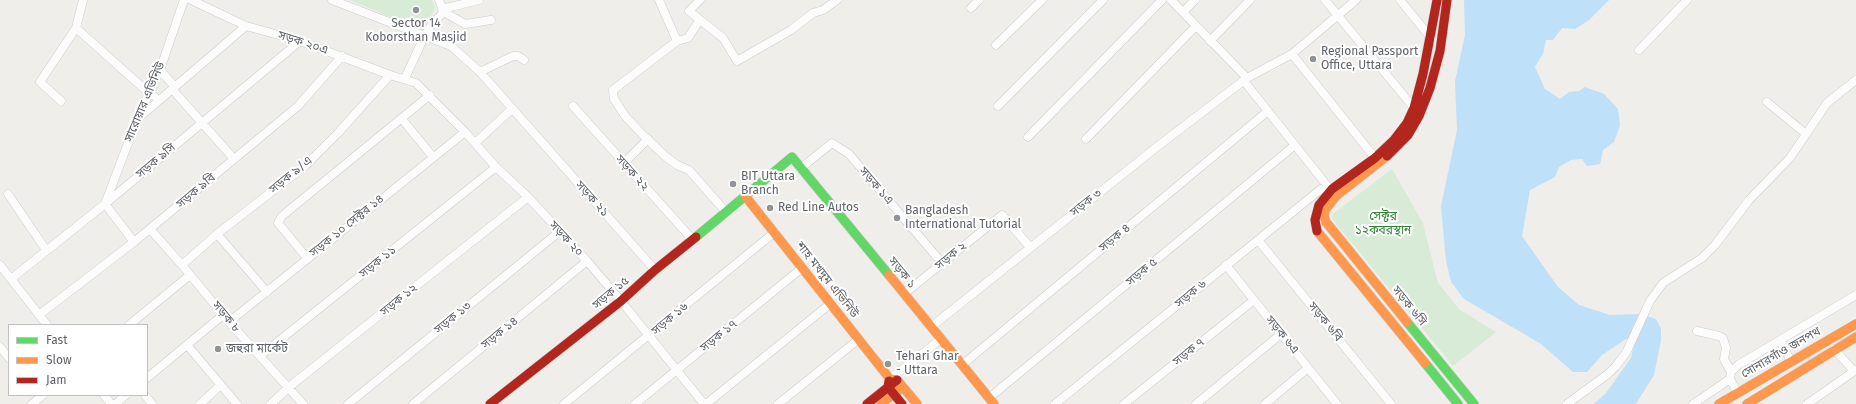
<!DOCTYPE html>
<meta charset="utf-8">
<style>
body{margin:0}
#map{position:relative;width:1856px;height:404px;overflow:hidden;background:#efeeea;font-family:"Fira Sans",sans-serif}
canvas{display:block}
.legend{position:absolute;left:8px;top:324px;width:140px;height:72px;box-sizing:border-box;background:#fff;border:1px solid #bfc1c3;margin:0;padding:5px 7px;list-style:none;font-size:12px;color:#5f6368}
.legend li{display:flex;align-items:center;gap:8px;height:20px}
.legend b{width:20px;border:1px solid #bfc1c3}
</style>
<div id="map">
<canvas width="1856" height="404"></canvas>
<ul class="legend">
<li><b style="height:5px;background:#63d668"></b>Fast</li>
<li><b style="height:5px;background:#ff974d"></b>Slow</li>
<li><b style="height:5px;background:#b3261e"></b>Jam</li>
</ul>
</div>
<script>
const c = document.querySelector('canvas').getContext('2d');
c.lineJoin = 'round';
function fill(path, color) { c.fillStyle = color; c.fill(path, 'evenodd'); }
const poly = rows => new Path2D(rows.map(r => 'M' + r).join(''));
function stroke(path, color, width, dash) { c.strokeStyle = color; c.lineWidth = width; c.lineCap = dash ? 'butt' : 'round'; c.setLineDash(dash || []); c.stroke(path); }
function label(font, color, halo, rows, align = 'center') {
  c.font = font + ' "Fira Sans","Noto Sans Bengali",sans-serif'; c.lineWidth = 4; c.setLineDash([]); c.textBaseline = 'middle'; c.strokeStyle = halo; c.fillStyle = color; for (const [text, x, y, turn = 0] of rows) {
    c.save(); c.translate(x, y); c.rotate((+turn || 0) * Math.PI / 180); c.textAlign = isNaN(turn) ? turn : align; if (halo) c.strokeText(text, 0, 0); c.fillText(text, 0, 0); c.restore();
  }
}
fill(poly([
 [350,0,432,0,435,7,424,31],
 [1392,169,1423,223,1438,283,1460,310,1496,332,1453,366,1333,220,1332,215,1334,213]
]), '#d8ebd6');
fill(poly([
 [1464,0,1609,0,1589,20,1575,29,1562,28,1553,40,1546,40,1543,54,1535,67,1545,89,1560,99,1569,92,1579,91,1585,87,1604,94,1618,109,1620,125,1614,142,1603,150,1600,164,1587,166,1582,159,1571,160,1559,167,1555,177,1530,190,1522,236,1558,287,1579,305,1610,315,1640,314,1656,319,1661,329,1661,340,1654,375,1636,404,1594,404,1606,393,1631,358,1635,341,1626,339,1602,355,1587,372,1573,372,1541,344,1464,299,1451,282,1446,261,1441,206,1457,130,1455,81,1465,35]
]), '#bfe0f9');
const street = poly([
 [83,0,76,28,150,94,154,96],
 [191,0,246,26,300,41,390,75,416,83,465,132,496,167,528,197,587,261,621,301,704,404],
 [332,0,451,46,480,72,655,270],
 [659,0,677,41],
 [700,0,689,11,723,38,737,61,791,30,813,13,823,10,837,0],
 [1171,0,1247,78],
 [1325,0,1414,108],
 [1400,0,1431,38],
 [971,8,979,0],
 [442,9,479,0],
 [444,12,465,24,491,20],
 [1183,12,1195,0],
 [699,21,688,38,677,41,613,90,614,99,625,116,642,134,665,156,677,165,689,170,726,212],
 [1210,41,1250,0],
 [996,45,1042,0],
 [1639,50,1687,0],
 [1292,54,1375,158],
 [160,70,175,87],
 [480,72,513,56,518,56,524,60],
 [405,78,425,35,433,23,444,12,439,0],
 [1244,81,1329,188],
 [172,89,234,159],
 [61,101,40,82,76,28],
 [1767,102,1806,134],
 [573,106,692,239],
 [998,106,1103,0],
 [142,115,246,26],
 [402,119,433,157],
 [1028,137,1162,0],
 [1086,139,1196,26],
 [475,143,512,109],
 [624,163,648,139],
 [801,168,832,143,849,154,942,263],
 [8,194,46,250],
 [150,229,182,265,229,322,303,404],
 [217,234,267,292],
 [1258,240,1391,404],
 [134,242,105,204,138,117,160,70,184,0],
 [307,258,278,223,282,216,430,95],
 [0,265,47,325],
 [182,265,217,234,306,165,338,133,390,75],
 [1226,265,1337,404],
 [11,279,105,204,300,41],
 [904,294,1002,215,1030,247],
 [39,315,134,242,298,106,342,56],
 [229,322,465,132],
 [129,325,190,275],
 [931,327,1158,146,1247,78,1292,54,1356,0],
 [1697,331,1719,336,1723,338,1726,348,1724,359,1731,372],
 [1780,341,1791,361],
 [187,345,237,404],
 [0,347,9,358],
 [1834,349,1854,371],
 [260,356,496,167],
 [962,365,1268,111],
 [147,378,223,315],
 [890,379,941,339],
 [1737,392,1730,379,1731,372,1738,365,1856,295],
 [104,395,111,404],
 [145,395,152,404],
 [989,398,1295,145],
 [32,404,43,395],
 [115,404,126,395],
 [200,404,221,385],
 [271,404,289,387,528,197],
 [348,404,559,232],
 [413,404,587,261],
 [564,404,775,232],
 [635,404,802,268],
 [706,404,830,304],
 [778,404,859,339],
 [1055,404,1326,185],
 [1124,404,1254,300],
 [1196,404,1281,334],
 [1265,404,1308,368],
 [1567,404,1608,374,1616,366,1626,353,1650,301,1663,283,1702,258,1715,245,1749,200,1790,158,1827,103,1856,80],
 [1693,404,1730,379],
 [1807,404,1856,370]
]);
const fast = poly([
 [696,237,792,157,889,275],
 [1407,322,1474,404],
 [1425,363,1458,404]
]);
const slow = poly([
 [1387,156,1336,196,1325,210,1324,216,1326,222,1407,322],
 [746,197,890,379,897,380,917,404],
 [1317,231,1425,363],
 [889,275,994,404],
 [881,404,899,390],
 [1719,404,1856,324],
 [1747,404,1856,337]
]);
const jam = poly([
 [1387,156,1408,135,1419,116,1430,88,1440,51,1447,0],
 [1317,231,1315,220,1319,205,1332,189,1375,158,1394,140,1407,123,1414,108,1423,74,1437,0],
 [889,381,888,387,902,404],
 [490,404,621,301,655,270,696,237],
 [867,404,897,380]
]);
stroke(street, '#cbcccc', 9);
stroke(fast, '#cacacb', 10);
stroke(slow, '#cacacb', 10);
stroke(jam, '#cacacb', 10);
stroke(street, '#fdfcfc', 8);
stroke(fast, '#63d668', 9);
stroke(slow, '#ff974d', 9);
stroke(jam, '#b3261e', 9);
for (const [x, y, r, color] of [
 [416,10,4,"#919496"],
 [1313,59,4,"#919496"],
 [733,184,4,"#919496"],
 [770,208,4,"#919496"],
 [897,218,4,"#919496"],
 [218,349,4,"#919496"],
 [888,364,4,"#919496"]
]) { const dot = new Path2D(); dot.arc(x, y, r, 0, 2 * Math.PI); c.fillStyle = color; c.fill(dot); stroke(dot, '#fff', 1.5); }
label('12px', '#5f6368', '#fff', [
 ["Sector 14",416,24,"center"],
 ["Koborsthan Masjid",416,38,"center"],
 ["Regional Passport",1321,52],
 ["Office, Uttara",1321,66],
 ["BIT Uttara",741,177],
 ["Branch",741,191],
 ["Red Line Autos",778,208],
 ["Bangladesh",905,211],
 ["International Tutorial",905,225],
 ["জহুরা মার্কেট",226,349],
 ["Tehari Ghar",896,357],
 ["- Uttara",896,371]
], 'left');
label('12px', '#5f6368', '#fff', [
 ["সড়ক ২০এ",303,43,18],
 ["সারোয়ার এভিনিউ",145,102,-67],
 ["সড়ক ৯সি",156,161,-40],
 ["সড়ক ২২",632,173,48],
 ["সড়ক ৯/এ",291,175,-39],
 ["সড়ক ১এ",876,186,49],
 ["সড়ক ৯বি",196,191,-40],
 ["সড়ক ২১",592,199,48],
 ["সড়ক ৩",1086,203,-38],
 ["সড়ক ১০ সেক্টর ১৪",347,226,-39],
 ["সড়ক ৪",1115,238,-40],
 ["সড়ক ২০",566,239,47],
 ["সড়ক ২",951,256,-39],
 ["সড়ক ১১",378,262,-39],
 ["সড়ক ৫",1142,272,-40],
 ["সড়ক ১",902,273,51],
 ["শাহ মখদুম এভিনিউ",827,280,52],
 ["সড়ক ১৫",611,293,-40],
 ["সড়ক ৬",1191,294,-39],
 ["সড়ক ১২",399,300,-39],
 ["সড়ক ৬সি",1409,306,51],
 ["সড়ক ৮",226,317,50],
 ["সড়ক ১৩",453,318,-39],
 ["সড়ক ১৬",670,319,-40],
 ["সড়ক ৬বি",1325,322,51],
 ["সড়ক ১৪",500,333,-39],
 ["সড়ক ৬এ",1282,335,51],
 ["সড়ক ১৭",719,336,-39],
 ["সড়ক ৭",1189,352,-39],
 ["সোনারগাঁও জনপথ",1781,353,-30]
]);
label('12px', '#348238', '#fff', [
 ["সেক্টর",1383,217],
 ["১২কবরস্থান",1383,231]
]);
</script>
